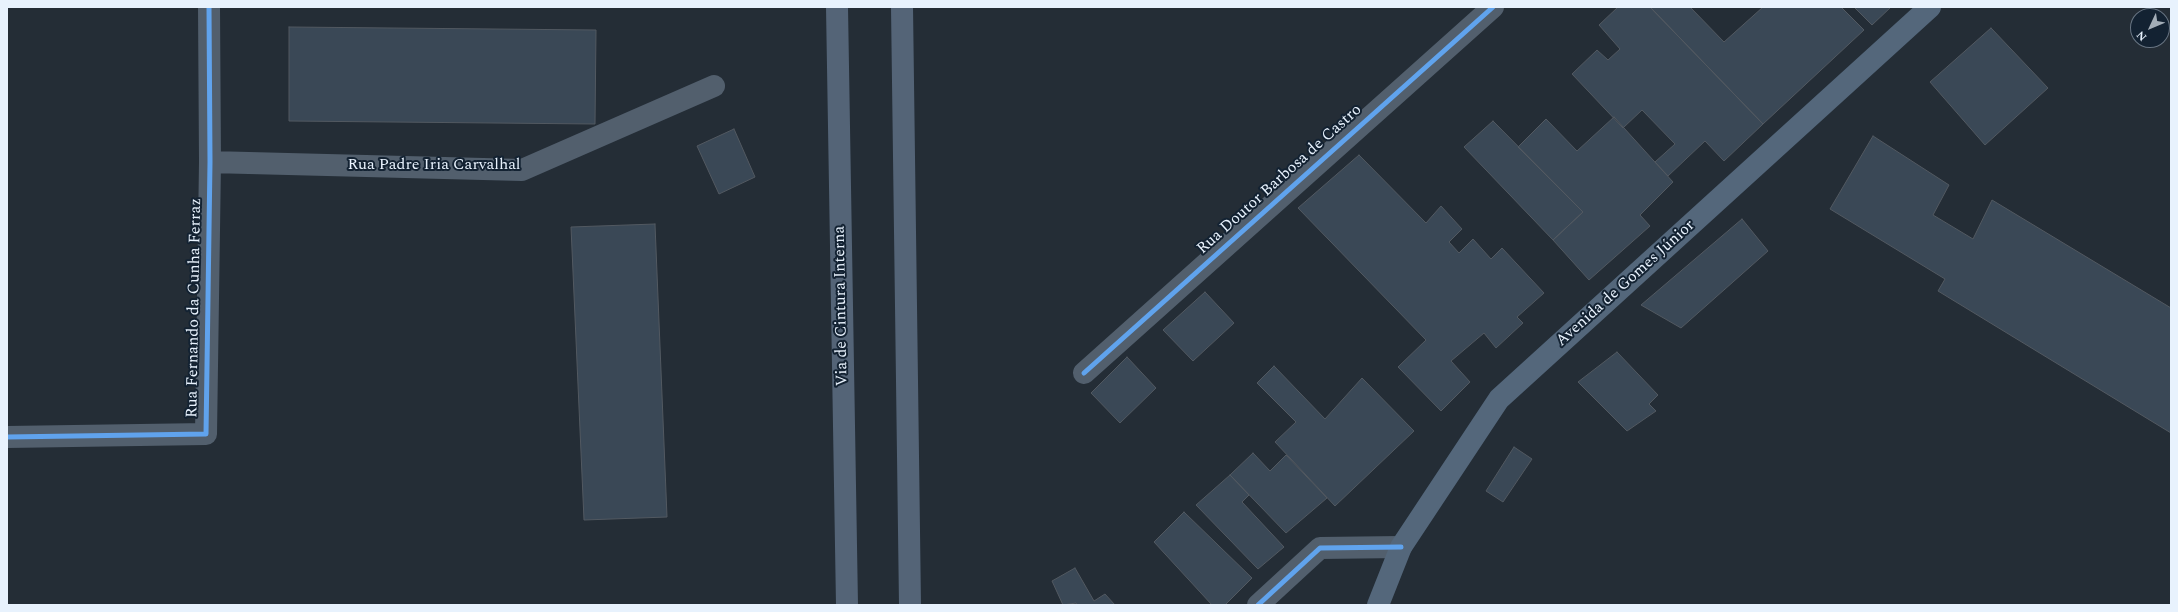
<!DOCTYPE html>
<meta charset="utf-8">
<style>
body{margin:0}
#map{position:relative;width:2178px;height:612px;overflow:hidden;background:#242d36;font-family:Spectral,serif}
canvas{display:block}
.frame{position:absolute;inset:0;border:8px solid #e8f2fd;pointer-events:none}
.north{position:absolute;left:2130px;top:8px;width:40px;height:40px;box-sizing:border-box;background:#132232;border:1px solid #687583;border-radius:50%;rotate:226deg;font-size:11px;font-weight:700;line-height:16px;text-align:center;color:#e8f2fd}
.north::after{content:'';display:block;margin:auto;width:14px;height:18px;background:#a3adb7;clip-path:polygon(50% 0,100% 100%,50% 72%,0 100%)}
</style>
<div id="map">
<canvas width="2178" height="612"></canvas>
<div class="frame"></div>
<div class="north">N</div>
</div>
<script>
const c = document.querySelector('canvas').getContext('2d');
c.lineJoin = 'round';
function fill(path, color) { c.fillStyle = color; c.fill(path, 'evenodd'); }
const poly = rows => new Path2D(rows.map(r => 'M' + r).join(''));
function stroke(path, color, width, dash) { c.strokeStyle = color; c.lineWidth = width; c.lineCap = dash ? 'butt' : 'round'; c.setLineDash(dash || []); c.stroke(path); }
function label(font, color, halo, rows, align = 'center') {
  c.font = font + ' Spectral,serif'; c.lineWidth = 4; c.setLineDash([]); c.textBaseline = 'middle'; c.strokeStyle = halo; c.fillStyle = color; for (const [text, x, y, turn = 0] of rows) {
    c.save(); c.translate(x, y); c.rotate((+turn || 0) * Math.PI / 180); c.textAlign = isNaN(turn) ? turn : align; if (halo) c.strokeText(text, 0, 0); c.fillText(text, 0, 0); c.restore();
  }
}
const building = poly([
 [1618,7,1650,7,1763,124,1724,161,1705,141,1668,176,1655,162,1675,144,1642,110,1623,128,1572,74,1597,50,1608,60,1620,49,1599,25,1618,7],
 [1650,7,1690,7,1724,42,1763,7,1841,7,1864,30,1763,124,1650,7],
 [1854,7,1891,7,1872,25,1854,7],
 [289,27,596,30,595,124,289,121,289,27],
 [1991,28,2048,88,1985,145,1930,82,1991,28],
 [1614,117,1673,182,1640,215,1650,226,1589,280,1553,240,1583,212,1518,147,1546,119,1577,151,1614,117],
 [1493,121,1583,212,1553,240,1464,147,1493,121],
 [734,129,755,177,719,194,697,146,734,129],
 [1873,136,1949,185,1933,215,1973,239,1992,200,2171,308,2171,433,1938,291,1945,279,1830,209,1873,136],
 [1359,155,1426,223,1441,206,1462,229,1449,242,1459,253,1473,239,1491,259,1502,248,1544,293,1517,317,1523,323,1496,348,1484,333,1451,361,1470,382,1441,411,1398,367,1426,340,1298,208,1359,155],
 [1742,219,1768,251,1681,328,1641,305,1742,219],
 [655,224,667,517,584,520,571,227,655,224],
 [1205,292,1234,323,1193,361,1163,330,1205,292],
 [1617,352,1658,395,1649,404,1656,411,1627,431,1578,382,1617,352],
 [1127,357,1156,388,1120,423,1091,393,1127,357],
 [1274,366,1325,419,1362,378,1414,431,1335,506,1275,442,1296,422,1257,383,1274,366],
 [1514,447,1532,459,1503,502,1486,491,1514,447],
 [1253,453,1270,471,1286,455,1327,498,1286,533,1230,475,1253,453],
 [1230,475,1249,495,1242,502,1284,547,1258,569,1196,505,1230,475],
 [1184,512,1252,578,1225,605,1212,605,1154,542,1184,512],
 [1075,568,1094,601,1105,594,1115,605,1077,605,1076,603,1063,605,1052,581,1075,568]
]);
fill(building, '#3a4856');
stroke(building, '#525961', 1);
stroke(poly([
 [210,162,522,170,714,86],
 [1084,373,1493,7],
 [7,437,206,434,210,162,209,7],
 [1258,605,1320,548,1401,547]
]), '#525f6d', 22);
stroke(poly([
 [1378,605,1401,547,1499,399,1930,7]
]), '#54677b', 22);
stroke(poly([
 [837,7,847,605],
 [902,7,910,605]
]), '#546477', 22);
stroke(poly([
 [1084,373,1493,7],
 [7,437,206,434,210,162,209,7],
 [1258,605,1320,548,1401,547]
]), '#60a3ed', 5);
label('16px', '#e8f2fd', '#132232', [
 ["Rua Padre Iria Carvalhal",434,166],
 ["Rua Doutor Barbosa de Castro",1280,180,-42],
 ["Avenida de Gomes Júnior",1626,284,-42],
 ["Via de Cintura Interna",842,306,-91],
 ["Rua Fernando da Cunha Ferraz",195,308,-89]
]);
</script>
